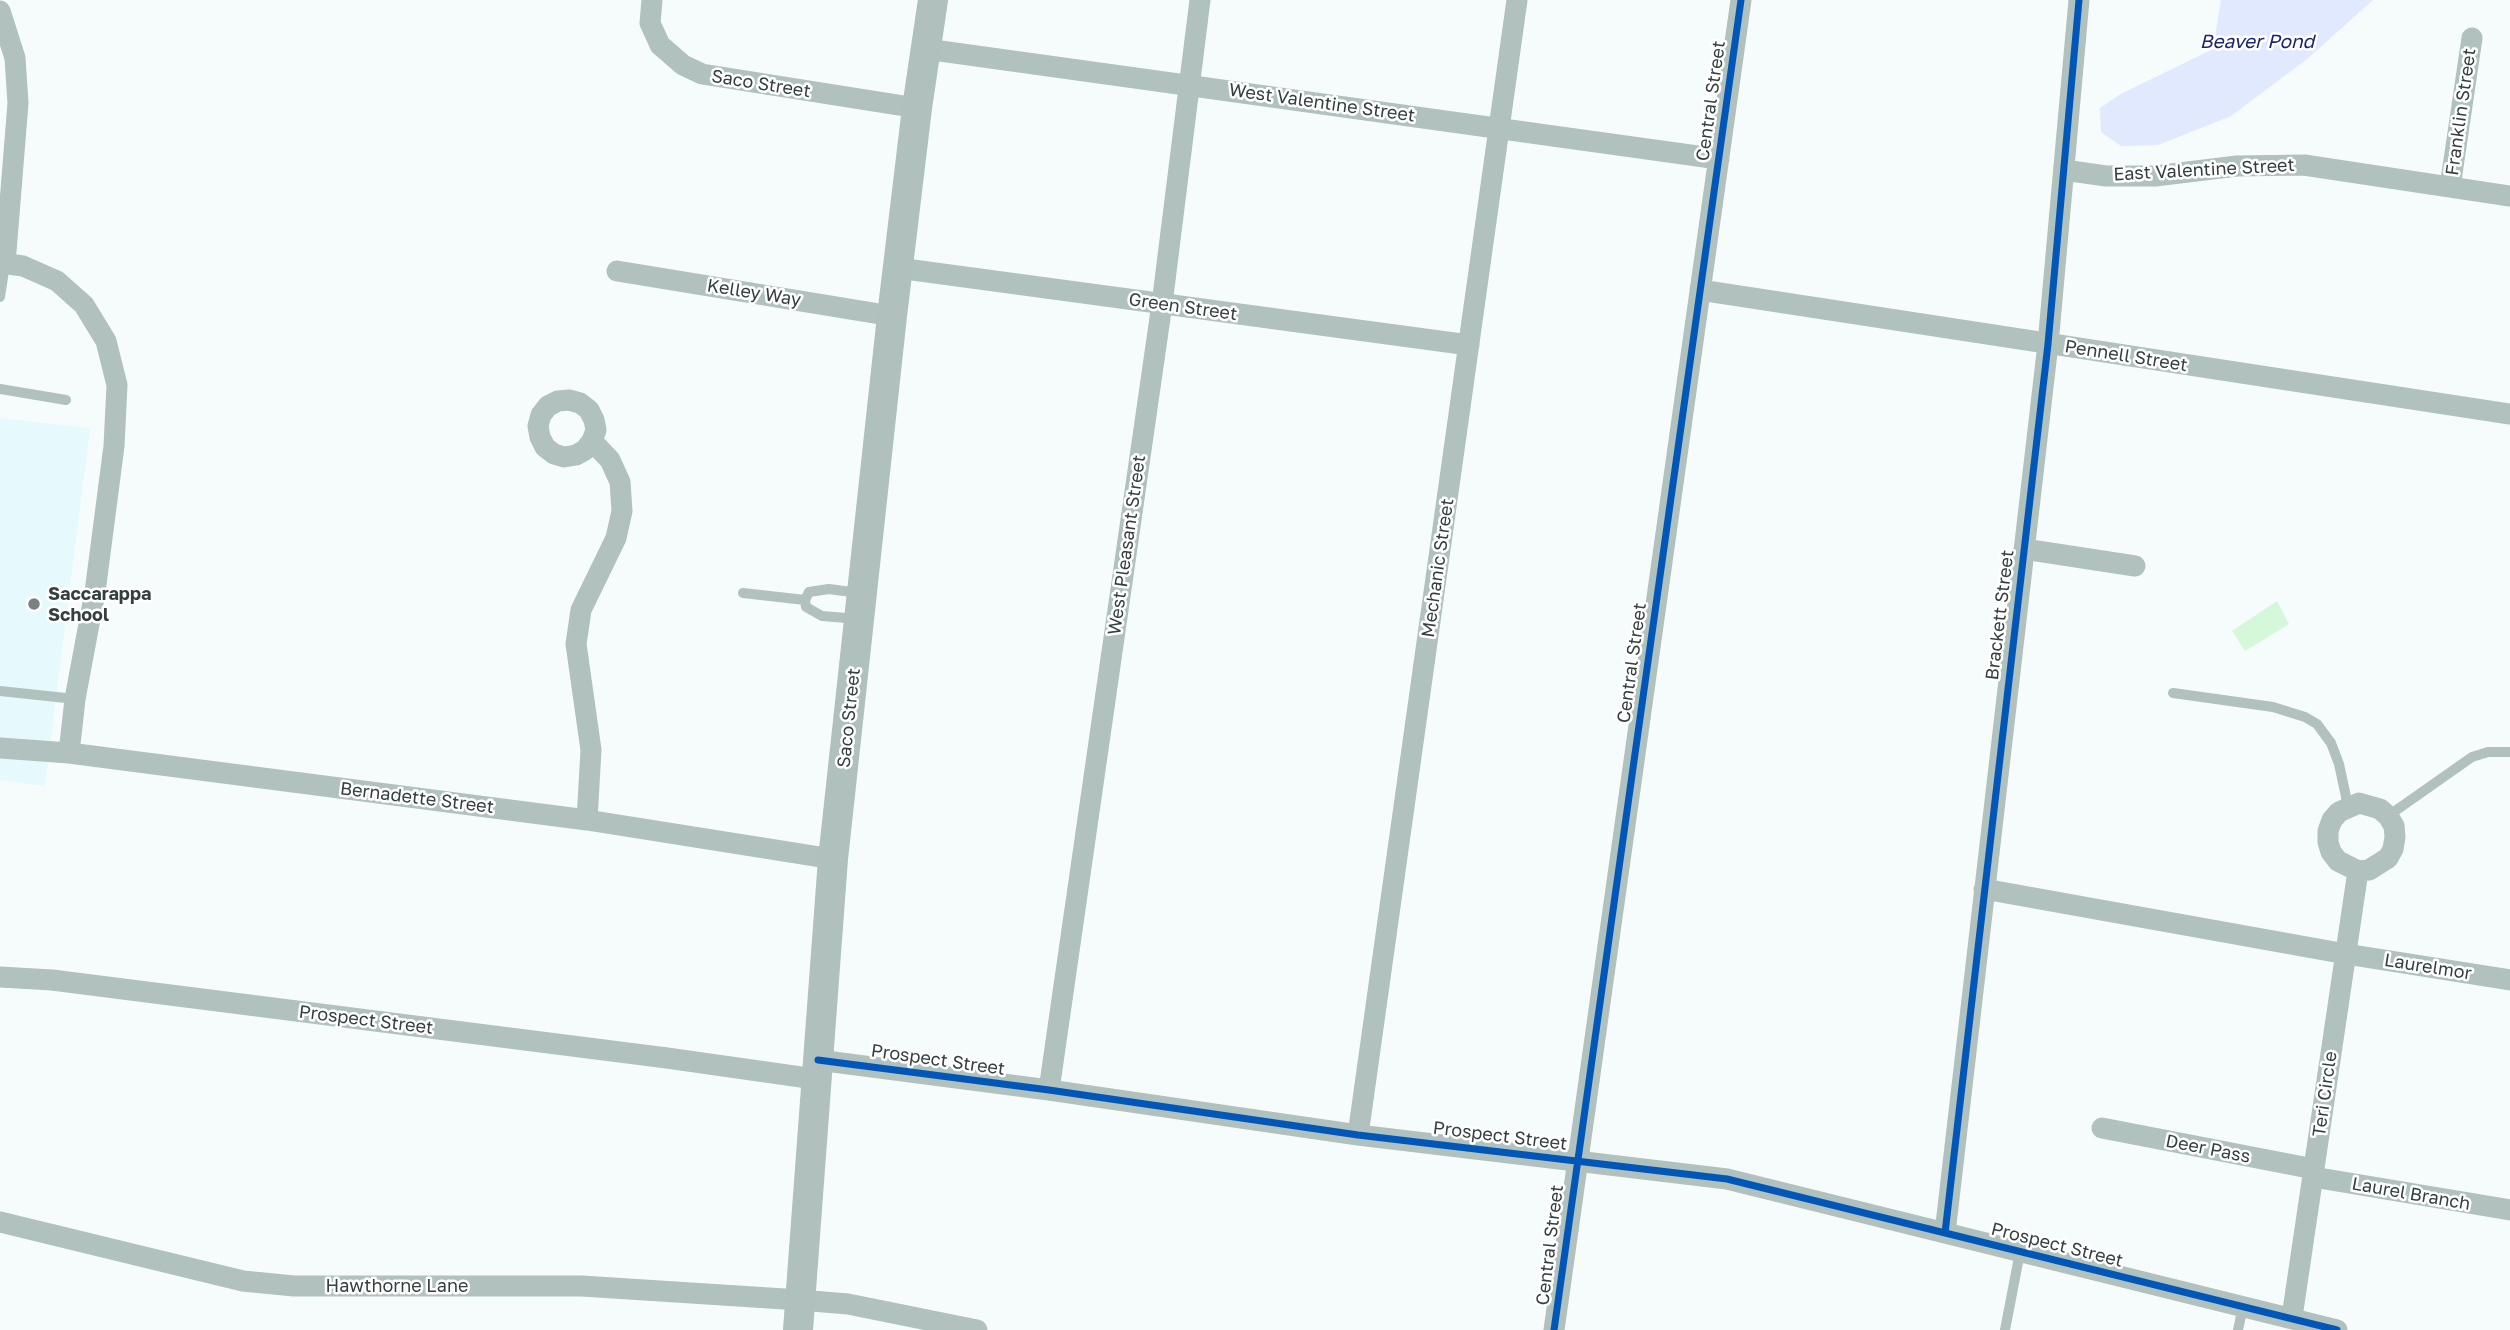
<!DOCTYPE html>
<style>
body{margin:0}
canvas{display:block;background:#f6fbfc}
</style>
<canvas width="2510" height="1330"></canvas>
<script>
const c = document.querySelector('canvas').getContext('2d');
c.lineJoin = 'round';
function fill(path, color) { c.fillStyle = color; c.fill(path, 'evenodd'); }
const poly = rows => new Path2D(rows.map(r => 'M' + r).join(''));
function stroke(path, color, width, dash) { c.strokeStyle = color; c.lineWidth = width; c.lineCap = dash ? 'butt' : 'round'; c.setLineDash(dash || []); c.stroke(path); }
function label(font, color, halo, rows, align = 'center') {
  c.font = font + ' "Golos Text",sans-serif'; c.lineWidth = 5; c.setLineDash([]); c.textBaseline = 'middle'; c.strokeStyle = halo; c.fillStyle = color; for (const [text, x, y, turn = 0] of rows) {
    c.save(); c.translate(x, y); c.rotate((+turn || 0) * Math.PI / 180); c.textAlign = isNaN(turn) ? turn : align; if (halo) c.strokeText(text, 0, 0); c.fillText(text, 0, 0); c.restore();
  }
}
fill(poly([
 [0,418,90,428,45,786,0,780]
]), '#e6f9fd');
fill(poly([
 [2277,601,2289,624,2245,651,2232,631]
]), '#d4f8d9');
fill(poly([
 [2221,0,2373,0,2307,59,2231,116,2158,145,2121,146,2101,132,2100,108,2119,95,2213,49]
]), '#e0e9fe');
stroke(poly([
 [0,297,5,264],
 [0,389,66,400],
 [743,593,805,600],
 [858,619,822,616,806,607,805,600,809,592,829,589,859,593],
 [0,691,75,699],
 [2173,693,2273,707,2305,717,2317,724,2331,743,2339,764,2348,806],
 [2388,816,2472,757,2488,752,2510,752],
 [2005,1330,2020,1252],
 [2238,1330,2243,1306]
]), '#b0c1be', 10);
stroke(poly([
 [652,0,650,23,660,45,683,65,702,74,917,108],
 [0,11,15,58,18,103,5,264],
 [926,49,1719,159],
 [2064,170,2106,176,2155,176,2237,166,2304,165,2510,196],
 [2450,187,2472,38],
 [0,263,23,266,57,281,84,305,106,341,117,385,114,446,95,592,75,699,69,753],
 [898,268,1469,345],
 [617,271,892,316],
 [1700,290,2510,414],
 [2024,549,2135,566],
 [0,748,69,753,587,820,833,859],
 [587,820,591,750,576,644,581,610,616,538,622,511,620,482,610,460,592,441,596,430,594,420,589,410,580,403,569,400,558,401,548,406,541,415,538,426,540,437,545,447,554,454,564,457,576,455,585,450,592,441],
 [1984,889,2346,954,2510,980],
 [0,977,52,980,667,1058,815,1079],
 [818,1060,1049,1090,1358,1135,1727,1179,2337,1330],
 [1049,1090,1162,304,1200,0],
 [2102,1128,2314,1169],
 [1358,1135,1517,0],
 [2313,1177,2510,1210],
 [0,1222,243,1281,294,1286,582,1286,800,1300,848,1304,977,1330],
 [1945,1233,2048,344,2079,0],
 [2292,1317,2358,871,2369,870,2388,858,2393,849,2395,837,2394,826,2388,816,2380,809,2359,803,2339,812,2332,820,2328,831,2328,842,2331,852,2338,861,2358,871],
 [1554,1330,1741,0]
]), '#b0c1be', 21);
stroke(poly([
 [798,1330,833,859,892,316,917,108,933,0]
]), '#afc0bd', 30);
stroke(poly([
 [818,1060,1049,1090,1358,1135,1727,1179,2337,1330],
 [1945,1233,2048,344,2079,0],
 [1554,1330,1741,0]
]), '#0057b8', 7);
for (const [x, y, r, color] of [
 [34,604,7,"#798182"]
]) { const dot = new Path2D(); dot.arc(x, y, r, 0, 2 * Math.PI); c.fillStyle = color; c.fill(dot); stroke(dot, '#fff', 2.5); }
label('18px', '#363f40', '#fff', [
 ["Saco Street",761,84,9],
 ["Central Street",1711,101,-82],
 ["West Valentine Street",1322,103,8],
 ["Franklin Street",2461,112,-82],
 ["East Valentine Street",2204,170,-3],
 ["Kelley Way",754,293,9],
 ["Green Street",1183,307,8],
 ["Pennell Street",2126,356,9],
 ["West Pleasant Street",1127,545,-82],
 ["Mechanic Street",1438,568,-82],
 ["Brackett Street",2000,615,-83],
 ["Central Street",1632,663,-82],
 ["Saco Street",849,718,-84],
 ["Bernadette Street",417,798,7],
 ["Laurelmor",2428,967,9],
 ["Prospect Street",366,1020,7],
 ["Prospect Street",938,1060,8],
 ["Teri Circle",2325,1094,-82],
 ["Prospect Street",1500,1136,7],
 ["Deer Pass",2208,1149,11],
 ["Laurel Branch",2411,1194,10],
 ["Central Street",1550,1245,-83],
 ["Prospect Street",2057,1245,14],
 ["Hawthorne Lane",397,1286]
]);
label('bold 18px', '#363f40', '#fff', [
 ["Saccarappa",48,594],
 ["School",48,615]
], 'left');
label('italic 19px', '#1a2473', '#fff', [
 ["Beaver Pond",2257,42]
]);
</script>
